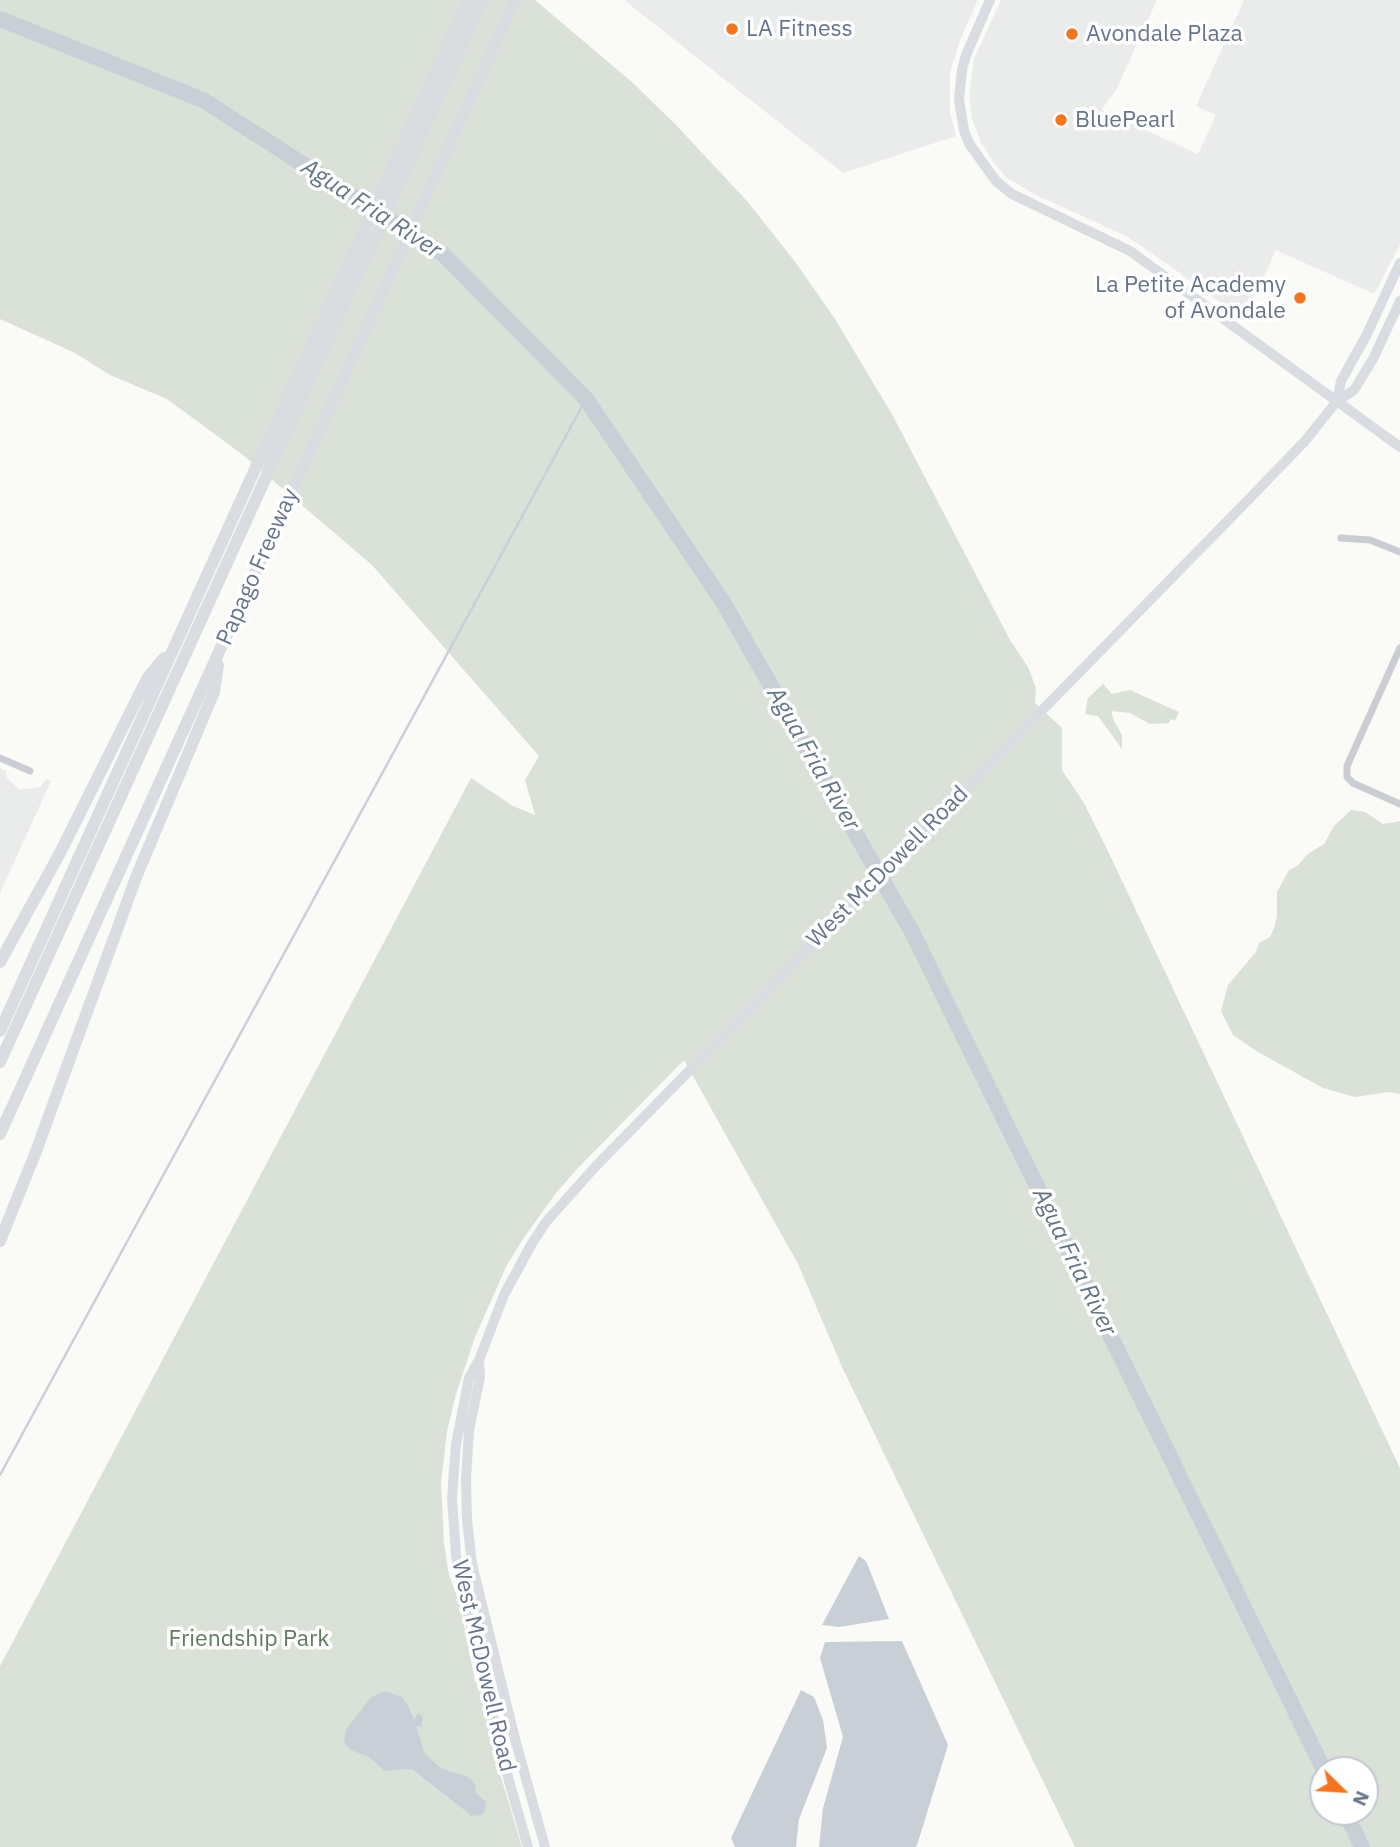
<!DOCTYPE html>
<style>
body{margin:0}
#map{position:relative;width:1400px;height:1847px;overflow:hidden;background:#fafaf7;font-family:"IBM Plex Sans",sans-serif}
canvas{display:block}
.north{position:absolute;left:1309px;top:1756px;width:70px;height:70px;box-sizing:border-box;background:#fff;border:2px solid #c2c7d1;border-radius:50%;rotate:114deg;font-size:19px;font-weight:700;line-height:28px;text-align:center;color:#66748c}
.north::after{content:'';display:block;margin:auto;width:24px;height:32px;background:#f5751c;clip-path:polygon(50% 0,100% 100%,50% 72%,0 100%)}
</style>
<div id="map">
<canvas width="1400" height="1847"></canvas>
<div class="north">N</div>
</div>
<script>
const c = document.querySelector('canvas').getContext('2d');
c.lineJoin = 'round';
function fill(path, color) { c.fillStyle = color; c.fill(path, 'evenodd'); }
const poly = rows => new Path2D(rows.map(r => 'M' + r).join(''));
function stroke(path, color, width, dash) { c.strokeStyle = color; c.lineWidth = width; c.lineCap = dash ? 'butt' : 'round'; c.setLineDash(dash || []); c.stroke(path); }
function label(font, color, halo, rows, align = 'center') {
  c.font = font + ' "IBM Plex Sans",sans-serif'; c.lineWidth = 7; c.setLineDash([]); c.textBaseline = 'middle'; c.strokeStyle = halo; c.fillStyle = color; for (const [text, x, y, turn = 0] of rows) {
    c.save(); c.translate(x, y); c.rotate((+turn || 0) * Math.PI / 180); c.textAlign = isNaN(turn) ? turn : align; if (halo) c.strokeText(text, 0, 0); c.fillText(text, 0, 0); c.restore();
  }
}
fill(poly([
 [624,0,978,0,961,38,950,72,950,112,956,136,843,173],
 [1001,0,1157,0,1116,90,1101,110,1198,154,1216,115,1196,106,1244,0,1400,0,1400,245,1374,294,1276,250,1244,320,1166,263,1126,236,1036,195,1007,178,991,159,981,142,972,119,969,96,974,59],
 [0,768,6,771,7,778,20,790,40,787,46,779,51,781,0,893]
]), '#eaebeb');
fill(poly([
 [0,0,535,0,633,83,676,125,747,201,796,263,835,319,893,416,1010,640,1028,667,1036,688,1035,703,1062,728,1062,770,1084,803,1105,845,1400,1468,1400,1847,1075,1847,842,1367,798,1264,684,1060,578,1168,556,1193,523,1239,507,1265,475,1337,456,1394,447,1431,441,1484,444,1543,449,1575,460,1605,475,1681,484,1695,498,1767,522,1847,0,1847,0,1666,471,778,513,806,535,815,525,780,539,756,372,565,243,455,167,399,110,375,75,353,0,319],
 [1323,1770,1365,1770,1365,1812,1323,1812],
 [1103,684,1112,694,1130,690,1179,712,1175,721,1171,719,1169,723,1150,724,1130,713,1111,711,1114,721,1122,735,1122,749,1098,716,1085,714,1088,698],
 [1351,810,1365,812,1383,824,1400,821,1400,1094,1389,1092,1355,1097,1323,1088,1258,1052,1233,1035,1221,1011,1228,985,1256,952,1259,943,1270,937,1274,928,1277,917,1277,892,1289,870,1297,866,1308,854,1324,844,1334,826]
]), '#dae2d8');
fill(poly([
 [859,1556,866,1561,889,1619,839,1627,822,1625],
 [902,1641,948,1745,918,1842,916,1847,819,1847,823,1808,843,1737,820,1658,825,1642],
 [801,1690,814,1697,823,1720,827,1748,799,1819,796,1847,735,1847,731,1838],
 [385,1691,402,1697,409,1707,414,1720,418,1713,423,1717,421,1727,416,1726,425,1754,441,1768,468,1777,473,1781,476,1787,475,1792,486,1802,485,1811,481,1815,472,1816,413,1770,405,1769,385,1771,370,1758,349,1749,344,1741,346,1730,371,1697]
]), '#c8cfd7');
stroke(poly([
 [0,1475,586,399]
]), '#c8cfd7', 2.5);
stroke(poly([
 [0,19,203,100,443,254,586,399,723,602,912,932,1324,1770],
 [1345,1812,1362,1847]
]), '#c8cfd7', 16);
stroke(poly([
 [1341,538,1370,540,1400,552],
 [1400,648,1347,766,1347,777,1353,783,1400,804],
 [0,758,30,771]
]), '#cacdd2', 7);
stroke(poly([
 [990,0,966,55,962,70,959,99,964,131,970,145,996,181,1012,194,1130,251,1400,447]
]), '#d9dde2', 10);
stroke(poly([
 [1337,401,1341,381,1366,336,1400,263],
 [479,1360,480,1377,469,1430,466,1479,467,1520,472,1564,515,1739,545,1847],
 [528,1847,509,1781,462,1590,456,1555,452,1498,456,1444,469,1378,479,1360,504,1295,531,1245,546,1222,595,1167,1250,498,1305,441,1337,401,1354,390,1373,359,1400,301]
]), '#d9dde2', 10);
stroke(poly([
 [0,962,60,853,148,677,164,658],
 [0,1031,468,0],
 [0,1062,483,0],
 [0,1134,515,0],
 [0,1241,35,1154,137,875,214,692,218,665]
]), '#d9dde2', 12);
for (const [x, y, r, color] of [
 [732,29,7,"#f5751c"],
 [1072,34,7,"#f5751c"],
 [1061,120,7,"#f5751c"],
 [1300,298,7,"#f5751c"]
]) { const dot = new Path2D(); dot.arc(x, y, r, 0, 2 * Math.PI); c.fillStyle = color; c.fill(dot); stroke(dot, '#fff', 2.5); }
label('23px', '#66748c', '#fff', [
 ["LA Fitness",746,29],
 ["Avondale Plaza",1086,34],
 ["BluePearl",1075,120],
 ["La Petite Academy",1286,285,"right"],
 ["of Avondale",1286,311,"right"]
], 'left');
label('23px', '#66748c', '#fff', [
 ["Papago Freeway",258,567,-66],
 ["West McDowell Road",888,867,-45],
 ["West McDowell Road",483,1666,77]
]);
label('23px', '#627c61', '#fff', [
 ["Friendship Park",249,1639]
]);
label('italic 24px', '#627686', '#fff', [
 ["Agua Fria River",371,209,33],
 ["Agua Fria River",813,759,60],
 ["Agua Fria River",1074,1262,64]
]);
</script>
